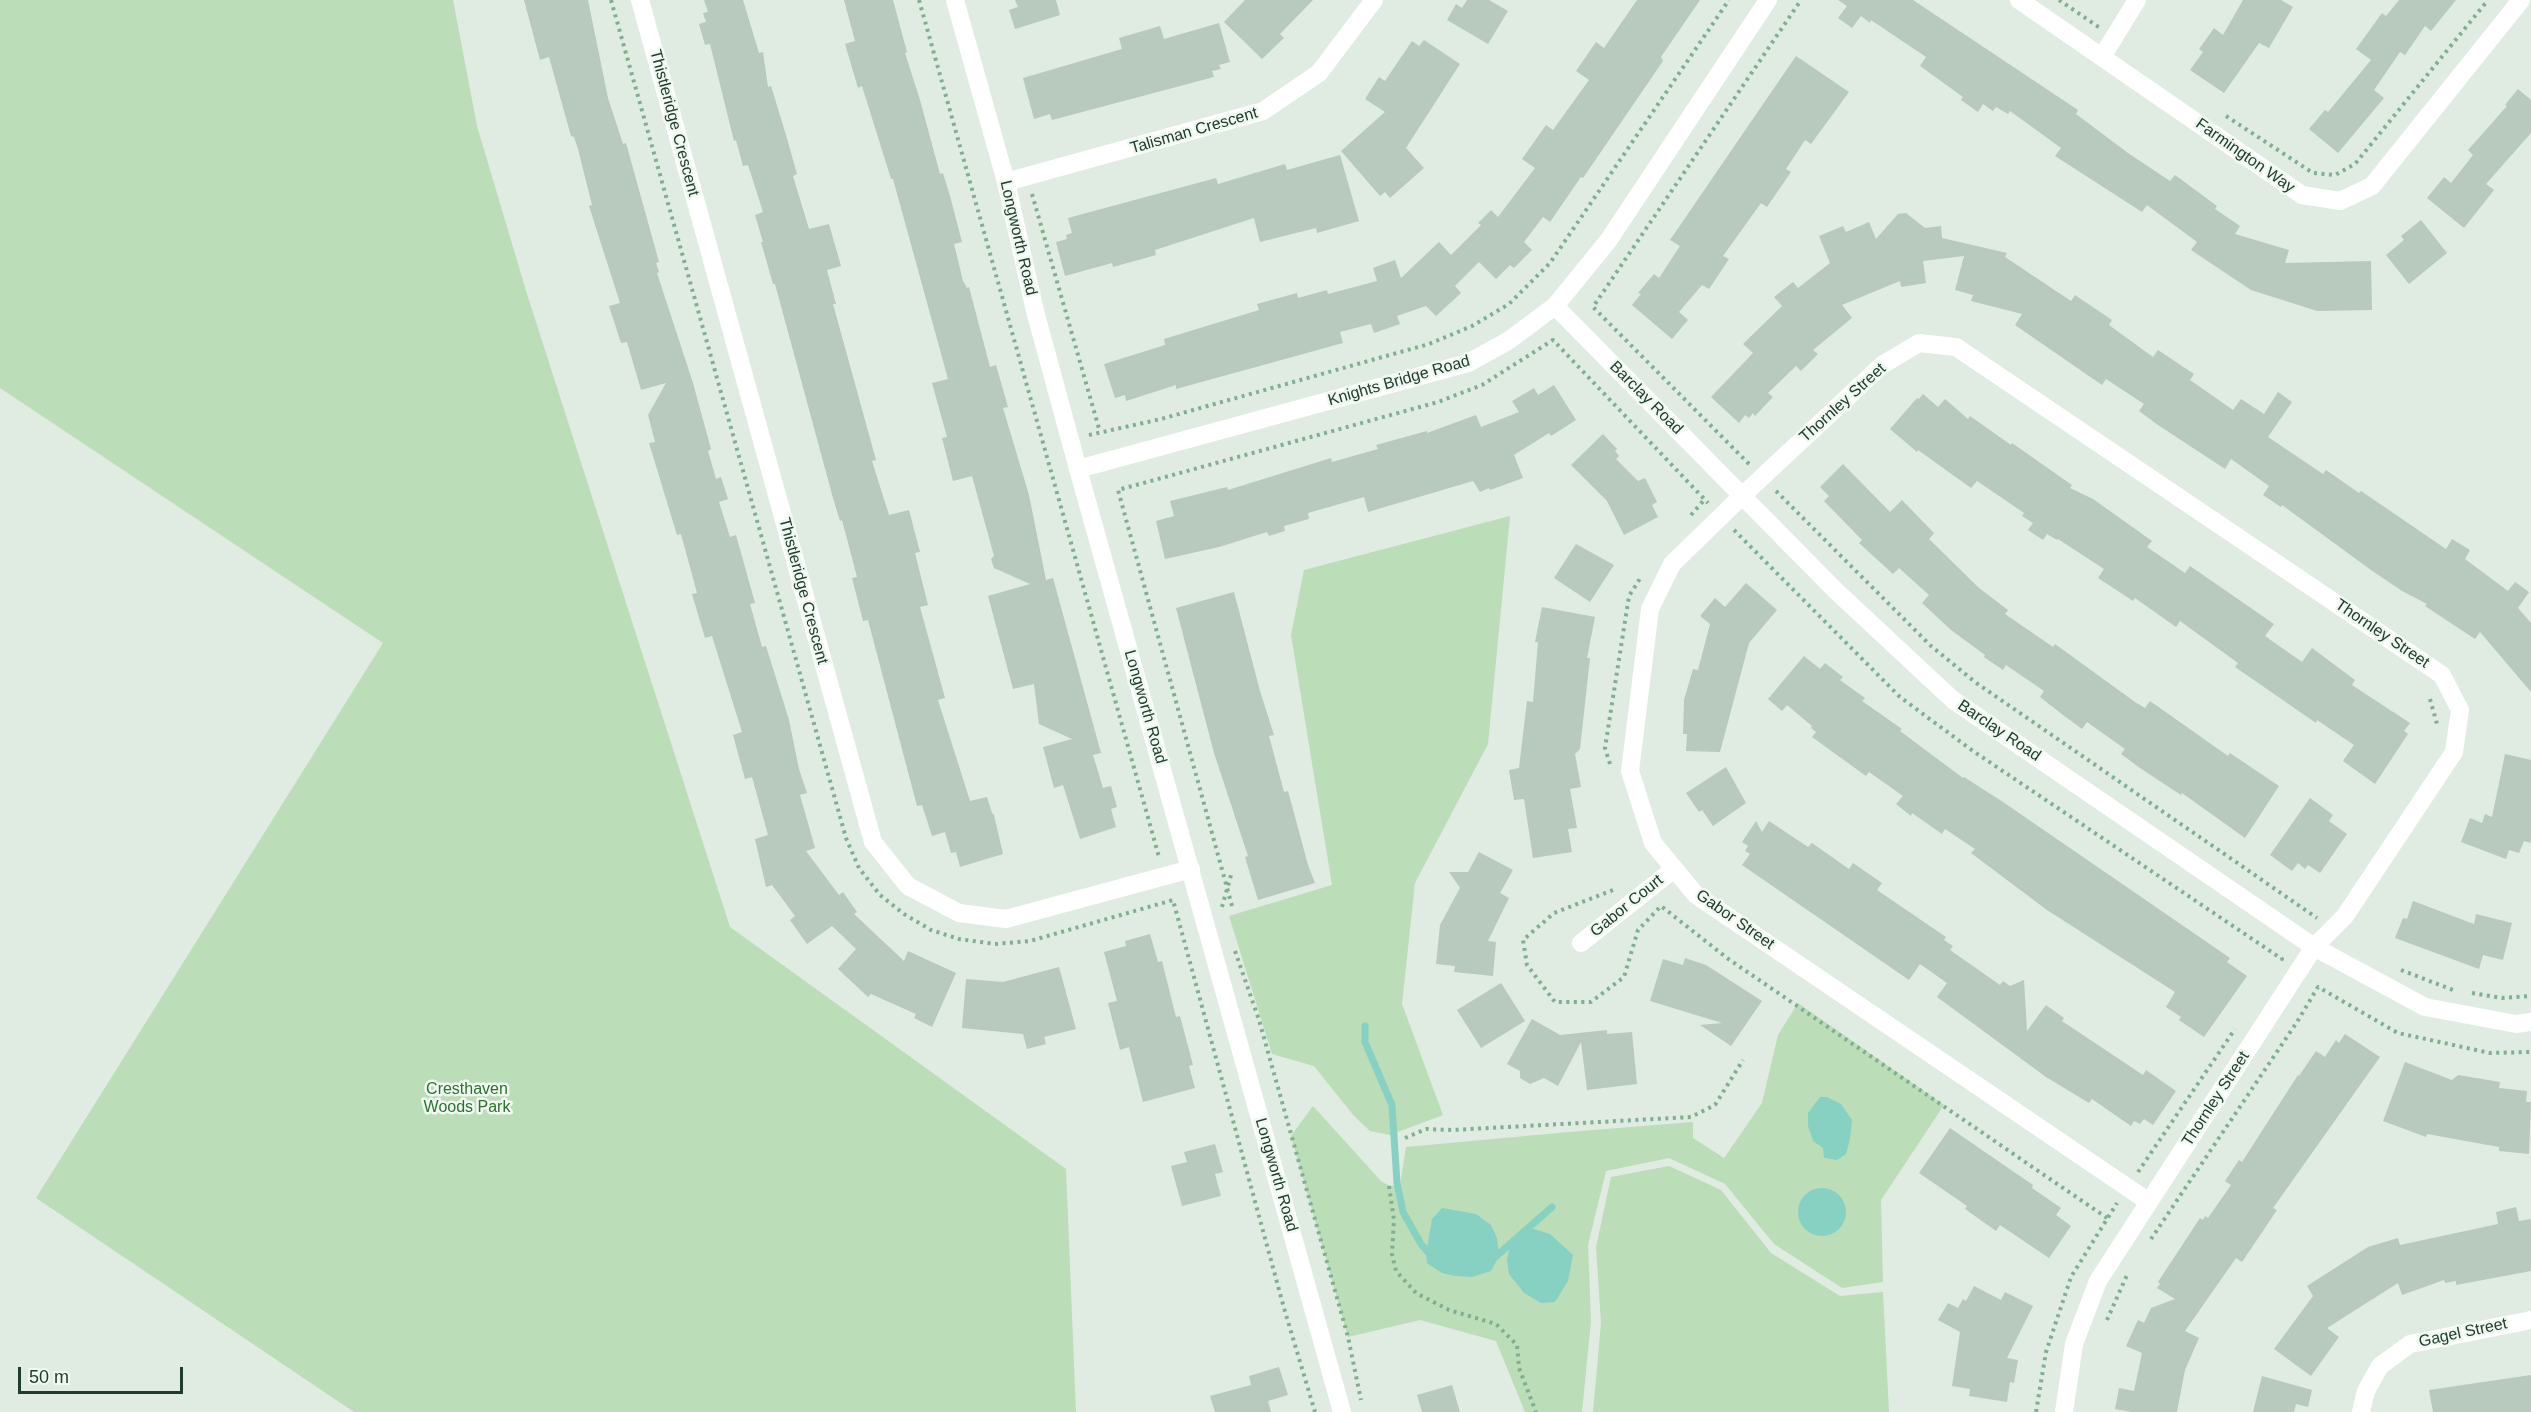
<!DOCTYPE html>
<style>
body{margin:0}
#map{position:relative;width:2531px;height:1412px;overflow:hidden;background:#e0ebe2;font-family:Arial,sans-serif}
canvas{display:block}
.scale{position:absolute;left:18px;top:1367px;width:165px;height:27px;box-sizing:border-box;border:3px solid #203c2b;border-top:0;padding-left:8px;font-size:18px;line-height:21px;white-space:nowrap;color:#203c2b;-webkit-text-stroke:4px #f0f8f2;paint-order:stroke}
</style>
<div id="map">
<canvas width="2531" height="1412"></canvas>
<div class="scale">50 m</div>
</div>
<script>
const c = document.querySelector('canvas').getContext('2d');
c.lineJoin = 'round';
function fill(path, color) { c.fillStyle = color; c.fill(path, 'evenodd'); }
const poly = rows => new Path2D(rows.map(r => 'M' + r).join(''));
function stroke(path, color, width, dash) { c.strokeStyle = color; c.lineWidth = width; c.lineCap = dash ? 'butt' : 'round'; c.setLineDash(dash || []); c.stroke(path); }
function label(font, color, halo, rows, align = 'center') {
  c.font = font + ' Arial,sans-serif'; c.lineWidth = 5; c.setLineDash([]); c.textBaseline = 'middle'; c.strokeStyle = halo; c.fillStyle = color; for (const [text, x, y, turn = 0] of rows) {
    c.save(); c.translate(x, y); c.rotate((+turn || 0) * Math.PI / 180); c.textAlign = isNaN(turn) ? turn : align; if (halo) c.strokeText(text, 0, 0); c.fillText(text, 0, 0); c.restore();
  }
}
fill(poly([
 [0,0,453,0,477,126,527,294,730,927,1066,1169,1076,1412,354,1412,36,1198,383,643,0,388],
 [1510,516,1488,744,1415,883,1402,1004,1443,1115,1390,1135,1370,1131,1354,1116,1314,1066,1272,1054,1229,916,1332,885,1291,635,1304,570],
 [1798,1003,1944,1105,1881,1200,1883,1282,1842,1288,1774,1244,1725,1184,1669,1158,1606,1171,1588,1245,1591,1321,1582,1412,1525,1412,1496,1341,1420,1320,1348,1337,1291,1136,1313,1106,1381,1181,1390,1186,1400,1185,1406,1147,1569,1132,1693,1122,1693,1138,1724,1158,1762,1103,1778,1035],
 [1669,1166,1721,1190,1771,1253,1840,1296,1883,1292,1889,1412,1593,1412,1601,1323,1596,1247,1611,1177]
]), '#bbddb8');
fill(poly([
 [1820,1097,1827,1097,1841,1104,1852,1120,1850,1139,1846,1154,1837,1160,1824,1158,1823,1148,1813,1141,1808,1126,1808,1113],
 '1798 1212a24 24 0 1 1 48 0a24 24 0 1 1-48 0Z',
 [1442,1208,1476,1214,1491,1225,1497,1238,1499,1256,1491,1271,1472,1277,1455,1276,1442,1273,1427,1263,1426,1253,1432,1219],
 [1534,1229,1550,1234,1573,1255,1568,1281,1555,1302,1541,1303,1524,1293,1509,1274,1507,1259,1511,1242,1522,1233]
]), '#87d1c3');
stroke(poly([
 [1365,1026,1365,1042,1392,1105,1397,1183,1403,1212,1421,1244,1432,1257],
 [1493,1259,1552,1207]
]), '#87d1c3', 7);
fill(poly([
 [524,0,588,0,608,98,623,144,626,143,659,262,656,263,659,272,657,273,693,383,711,449,708,451,716,479,721,477,728,499,719,502,730,537,736,535,755,603,750,604,762,647,766,646,789,720,799,769,807,793,800,795,815,848,806,851,839,895,843,892,857,912,854,914,904,961,908,951,956,973,932,1027,914,1018,916,1014,871,994,868,997,838,969,856,949,832,926,807,944,790,920,795,916,772,885,766,887,755,839,768,835,752,777,745,779,733,735,742,732,712,636,705,638,692,594,697,593,681,534,677,535,649,443,655,442,648,415,666,383,641,390,627,342,621,343,609,306,620,303,589,206,592,205,578,149,574,137,571,136,549,57,540,60],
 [704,0,743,0,759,53,763,52,768,87,771,86,786,135,797,174,793,176,809,229,829,224,841,266,827,270,836,304,833,304,876,460,872,461,889,515,909,510,920,552,915,553,928,605,920,607,945,698,938,700,970,801,987,797,992,813,994,815,1003,854,960,867,956,852,951,853,945,832,932,836,922,805,917,806,868,620,863,621,852,578,857,577,842,520,840,521,833,498,775,284,773,284,761,242,763,242,755,215,763,212,748,165,743,166,736,140,734,141,710,44,705,45,699,24,706,22,703,13,708,12],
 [844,0,893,0,907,52,905,53,920,100,940,174,943,173,950,196,962,242,954,244,963,281,967,288,969,287,990,367,996,365,1008,407,1003,408,1029,495,1046,580,1053,578,1101,753,1093,755,1103,788,1111,786,1117,807,1111,809,1116,827,1080,839,1063,785,1054,788,1043,747,1072,739,1039,724,1034,684,1013,689,988,596,1030,584,994,568,991,559,994,556,972,476,953,481,942,438,947,437,932,383,948,379,893,179,891,179,862,86,858,88,845,44,855,41],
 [1015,0,1056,0,1060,15,1015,29,1009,10,1018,7],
 [1245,0,1313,0,1280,34,1284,38,1262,59,1224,22],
 [1467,0,1489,0,1508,11,1488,44,1447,20,1456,4,1462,8],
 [1637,0,1700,0,1661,57,1663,61,1583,178,1581,177,1550,222,1543,217,1524,242,1532,250,1514,268,1510,265,1496,279,1479,262,1455,286,1461,293,1436,316,1426,306,1397,316,1400,324,1374,333,1371,324,1340,332,1343,343,1176,389,1176,385,1126,401,1125,395,1115,398,1104,364,1165,345,1164,339,1259,310,1257,304,1297,293,1298,298,1327,290,1328,294,1377,281,1373,268,1395,260,1401,278,1439,242,1451,255,1481,225,1478,223,1491,210,1498,217,1535,168,1522,159,1546,125,1553,130,1589,80,1576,71,1596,42,1604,48],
 [1838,0,1913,0,2078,110,2076,114,2128,153,2170,181,2175,175,2217,206,2215,209,2240,226,2235,234,2289,250,2285,263,2371,261,2372,310,2317,311,2251,290,2191,250,2197,242,2147,205,2142,212,2055,156,2061,148,2010,111,2008,114,1996,107,1993,111,1983,104,1978,112,1961,100,1963,97,1920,66,1926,57,1871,20,1870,23,1861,16,1852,28,1838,18,1847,6],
 [2243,0,2281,0,2293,7,2269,48,2259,43,2224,93,2190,70,2203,52,2199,49,2214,28,2223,35],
 [2399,0,2456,0,2431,31,2425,26,2405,55,2400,52,2374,90,2384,98,2338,153,2309,129,2325,110,2328,112,2371,60,2356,49,2382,13,2386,16],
 [1219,23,1230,62,1219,65,1221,69,1212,71,1214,77,1052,120,1050,114,1034,119,1023,78,1122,49,1119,38,1160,26,1164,39],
 [1424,40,1460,64,1406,148,1424,168,1390,198,1385,192,1380,196,1341,151,1385,112,1365,99,1379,77,1385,81,1412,41,1419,46],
 [1796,56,1849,92,1811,144,1805,140,1786,169,1791,172,1767,207,1761,203,1723,256,1729,259,1709,289,1702,285,1679,312,1688,320,1672,339,1632,305,1641,294,1638,293,1654,274,1659,278,1680,246,1670,240],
 [2518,89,2531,100,2531,133,2486,184,2494,190,2464,228,2427,198,2444,177,2451,183,2473,155,2468,150,2507,106,2505,105],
 [1340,155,1359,221,1317,233,1316,228,1260,242,1254,218,1155,250,1156,255,1113,267,1112,263,1065,276,1056,242,1067,239,1066,235,1072,233,1068,218,1216,178,1218,184,1285,164,1287,170],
 [1906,213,1925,228,1941,226,1942,238,2007,253,2005,257,2071,301,2075,295,2112,320,2109,325,2153,357,2158,350,2194,374,2190,380,2233,410,2241,399,2264,414,2278,392,2292,402,2268,437,2323,474,2326,470,2359,493,2361,491,2446,549,2452,539,2470,550,2465,559,2508,591,2515,582,2529,592,2518,608,2531,623,2531,692,2480,632,2475,639,2425,606,2427,604,2402,591,2371,570,2282,505,2281,507,2263,495,2269,486,2231,459,2225,469,2158,425,2139,411,2144,404,2106,379,2102,385,2015,325,2022,314,1971,301,1973,295,1955,290,1964,256,1923,261,1926,283,1901,287,1900,281,1842,305,1852,318,1813,350,1818,354,1801,371,1796,366,1768,393,1773,397,1755,416,1753,413,1749,418,1745,415,1739,423,1711,397,1753,353,1743,344,1782,306,1774,297,1793,282,1798,288,1830,263,1819,236,1843,226,1846,232,1869,222,1876,239,1898,214],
 [2421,220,2447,253,2409,284,2386,255,2404,240,2401,236],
 [1554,385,1576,420,1551,436,1549,433,1514,455,1523,478,1490,490,1489,488,1480,492,1473,481,1368,512,1364,497,1308,513,1309,519,1284,526,1285,531,1269,536,1267,532,1219,547,1165,559,1156,521,1174,516,1170,501,1227,487,1228,490,1331,458,1332,462,1378,449,1376,445,1427,431,1427,433,1476,415,1481,427,1519,412,1512,401,1534,388,1538,395],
 [1923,394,1938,407,1945,399,1968,419,1970,416,2011,445,2012,443,2072,485,2070,488,2093,499,2152,541,2147,547,2185,573,2190,566,2274,624,2265,636,2302,662,2312,648,2355,680,2352,685,2410,723,2404,731,2408,734,2375,784,2343,761,2354,745,2317,720,2316,723,2235,667,2238,663,2180,621,2176,627,2135,598,2133,601,2098,578,2104,569,2058,539,2057,540,2047,534,2043,540,2028,530,2033,523,2022,516,2024,513,1977,481,1971,488,1918,450,1917,452,1890,429,1917,398,1919,399],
 [1603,434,1617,449,1615,451,1619,456,1616,459,1638,481,1645,478,1657,502,1652,505,1658,517,1624,535,1607,501,1571,465],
 [1843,464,1890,512,1902,500,1934,533,1929,539,1979,588,2008,610,2005,614,2053,647,2055,644,2135,702,2145,708,2150,701,2228,756,2230,753,2279,786,2245,838,2182,793,2181,795,2140,768,2121,754,2125,749,2087,722,2082,729,2063,715,2040,697,2044,691,2006,665,2003,670,1984,657,1985,655,1951,630,1922,603,1929,595,1899,568,1893,574,1859,543,1862,540,1824,501,1829,496,1820,487],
 [1576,544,1614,565,1590,602,1554,578],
 [1746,583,1777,610,1749,643,1720,752,1686,751,1687,734,1683,734,1684,700,1693,669,1698,670,1710,624,1700,616,1715,598,1725,607],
 [1234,592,1260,691,1274,735,1269,736,1284,792,1288,791,1308,865,1315,883,1258,900,1245,857,1248,856,1214,753,1176,608],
 [1542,607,1595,617,1587,658,1590,658,1580,749,1575,754,1581,787,1570,789,1577,828,1568,829,1572,852,1533,858,1524,799,1514,800,1509,770,1519,768,1527,701,1533,702,1538,642,1535,642],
 [1804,656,1820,669,1825,663,1843,677,1840,680,1865,698,1862,701,1902,729,1900,731,1963,778,1964,777,2003,802,2230,958,2227,962,2247,976,2204,1037,2179,1020,2181,1017,2166,1007,2175,992,2047,910,1971,853,1975,849,1945,829,1942,834,1912,813,1911,816,1896,804,1903,796,1869,772,1866,776,1812,737,1816,732,1811,728,1812,726,1787,705,1782,711,1768,699],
 [2505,754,2531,760,2531,843,2524,841,2519,853,2509,850,2506,859,2461,842,2470,818,2482,823,2485,814,2492,817],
 [1726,767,1746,803,1713,826,1702,810,1699,812,1686,793],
 [2310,798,2333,815,2329,821,2347,834,2320,873,2308,865,2305,869,2298,863,2292,871,2270,855],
 [1756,821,1762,832,1769,821,1808,847,1812,843,1849,869,1853,863,1882,883,1877,890,1946,937,1944,940,1953,946,1950,950,2000,985,2003,981,2010,986,2024,980,2027,1031,2046,1005,2064,1018,2062,1021,2143,1075,2146,1070,2176,1091,2153,1125,2144,1119,2140,1124,2134,1121,2131,1126,2092,1099,2089,1103,2046,1077,1937,997,1947,983,1920,964,1909,980,1742,865,1750,854,1745,851,1748,846,1742,842],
 [1479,852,1513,870,1500,893,1509,898,1488,941,1496,942,1493,976,1454,972,1455,966,1436,964,1440,925,1460,888,1449,872,1468,872],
 [2413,901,2474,924,2476,914,2512,923,2503,960,2483,955,2479,969,2395,938,2403,918,2407,919],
 [1150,934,1158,962,1162,961,1176,1017,1180,1016,1193,1065,1189,1066,1195,1088,1143,1102,1129,1047,1120,1050,1108,1003,1117,1001,1104,952,1126,946,1125,941],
 [1685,958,1706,965,1762,1001,1731,1046,1700,1025,1722,1023,1650,1001,1663,959,1683,965],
 [1059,967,1076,1029,1044,1037,1046,1044,1027,1049,1023,1034,962,1028,966,979,1003,982],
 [1501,983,1525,1021,1481,1048,1457,1010],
 [1532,1019,1560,1035,1607,1030,1607,1034,1632,1032,1637,1084,1587,1090,1581,1042,1558,1086,1544,1078,1530,1084,1520,1078,1520,1071,1507,1064],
 [2345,1034,2380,1057,2273,1208,2277,1210,2242,1262,2236,1258,2185,1331,2199,1338,2185,1370,2177,1412,2131,1412,2115,1409,2119,1388,2134,1391,2142,1353,2126,1346,2138,1320,2144,1323,2151,1308,2175,1299,2157,1288,2160,1284,2158,1282,2200,1218,2203,1220,2205,1216,2208,1218,2231,1185,2225,1181,2239,1160,2242,1162,2298,1075,2299,1076,2316,1051,2325,1057,2336,1040,2339,1043],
 [2405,1062,2452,1080,2458,1075,2500,1082,2499,1088,2527,1091,2526,1102,2531,1102,2529,1154,2499,1151,2499,1147,2427,1134,2426,1137,2383,1121],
 [1950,1128,2033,1185,2032,1188,2061,1208,2056,1215,2071,1226,2049,1258,2000,1225,1996,1231,1965,1209,1967,1206,1919,1173],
 [1215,1144,1223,1172,1215,1174,1221,1196,1182,1206,1171,1166,1187,1162,1184,1152],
 [2516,1207,2519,1221,2531,1219,2531,1271,2456,1285,2456,1281,2445,1283,2444,1280,2402,1295,2398,1283,2327,1328,2339,1337,2311,1376,2274,1349,2313,1296,2307,1286,2368,1247,2398,1238,2400,1245,2498,1224,2496,1212],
 [1974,1286,2001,1300,2005,1292,2033,1306,2007,1358,2018,1360,2014,1383,2010,1382,2007,1402,1969,1396,1970,1389,1952,1386,1960,1332,1938,1320,1948,1303,1958,1308,1963,1299,1966,1301],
 [1279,1367,1288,1395,1268,1401,1271,1412,1215,1412,1210,1396,1251,1385,1249,1376],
 [2531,1375,2531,1412,2433,1412,2429,1390],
 [2262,1376,2312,1390,2308,1407,2296,1404,2294,1412,2253,1412],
 [1452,1385,1460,1412,1422,1412,1417,1395]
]), '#b8c9bd');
stroke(poly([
 [611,0,846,838,859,868,880,895,904,914,931,930,959,939,995,944,1030,941,1173,900,1284,1308,1315,1412],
 [919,0,1159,857],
 [2059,0,2100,28],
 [2226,116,2313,173,2335,175,2355,164,2488,0],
 [1032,194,1100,432],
 [1089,435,1161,419,1429,344,1472,326,1509,304,1550,263,1729,0],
 [1749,464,1593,307,1801,0],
 [1776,491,1931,646,1975,682,2317,918],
 [1691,515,1704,500],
 [1734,530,1900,697,1973,751,2282,959,2281,960],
 [2430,699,2437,724],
 [1610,764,1605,748,1629,596,1641,577],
 [1613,890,1554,913,1523,940,1527,965,1555,1002,1591,1002,1624,977,1638,930,1661,906,1727,958,2107,1218],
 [1232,906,1118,490,1438,402,1482,385,1553,340,1708,503],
 [1222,907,1231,875],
 [1235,951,1259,1020,1348,1337,1361,1400],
 [2401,970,2453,990],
 [2472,993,2502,998,2531,996],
 [1405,1138,1426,1129,1452,1130,1691,1117,1715,1105,1743,1060],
 [2138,1172,2235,1029],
 [1389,1186,1394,1220,1392,1254,1396,1271,1416,1293,1449,1310,1496,1324,1517,1345,1519,1368,1536,1412],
 [2151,1239,2297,1022,2318,987,2398,1033,2490,1053,2531,1052],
 [2107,1320,2127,1275],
 [2036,1412,2046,1352,2071,1277,2117,1203]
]), '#80af90', 4, [3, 4.5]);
stroke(poly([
 [640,0,873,842,908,886,959,913,1006,919,1191,869],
 [2019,0,2302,195,2340,201,2372,186,2521,0],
 [2102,57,2137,0],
 [1006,182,1263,111,1319,73,1374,0],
 [1555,306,1835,590,1953,700,2314,947,2425,1007,2516,1024,2531,1022],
 [1078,469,1468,363,1508,341,1555,306,1608,241,1768,0],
 [1581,943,1674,869],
 [2064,1412,2074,1344,2098,1281,2149,1202,2314,947,2345,916,2454,752,2460,710,2442,675,1956,347,1919,343,1882,365,1742,496,1672,564,1650,609,1630,771,1653,843,1696,895,2149,1202],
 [2361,1412,2366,1391,2380,1366,2410,1344,2531,1320]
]), '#fff', 18);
stroke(poly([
 [955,0,1006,182,1035,311,1078,469,1342,1412]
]), '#fff', 18);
label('16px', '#203c2b', '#f0f8f2', [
 ["Thistleridge Crescent",674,123,75],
 ["Talisman Crescent",1194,131,-16],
 ["Farmington Way",2245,156,35],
 ["Longworth Road",1018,238,77],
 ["Knights Bridge Road",1399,381,-16],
 ["Barclay Road",1646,398,45],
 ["Thornley Street",1843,403,-42],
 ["Thistleridge Crescent",803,591,75],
 ["Thornley Street",2382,634,34],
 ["Longworth Road",1145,707,74],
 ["Barclay Road",1999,731,34],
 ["Gabor Court",1627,906,-39],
 ["Gabor Street",1735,920,35],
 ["Thornley Street",2216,1099,-57],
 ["Longworth Road",1276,1175,74],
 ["Gagel Street",2463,1333,-12]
]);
label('16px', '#2a732d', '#f0f8f2', [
 ["Cresthaven",467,1090],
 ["Woods Park",467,1108]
]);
</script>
